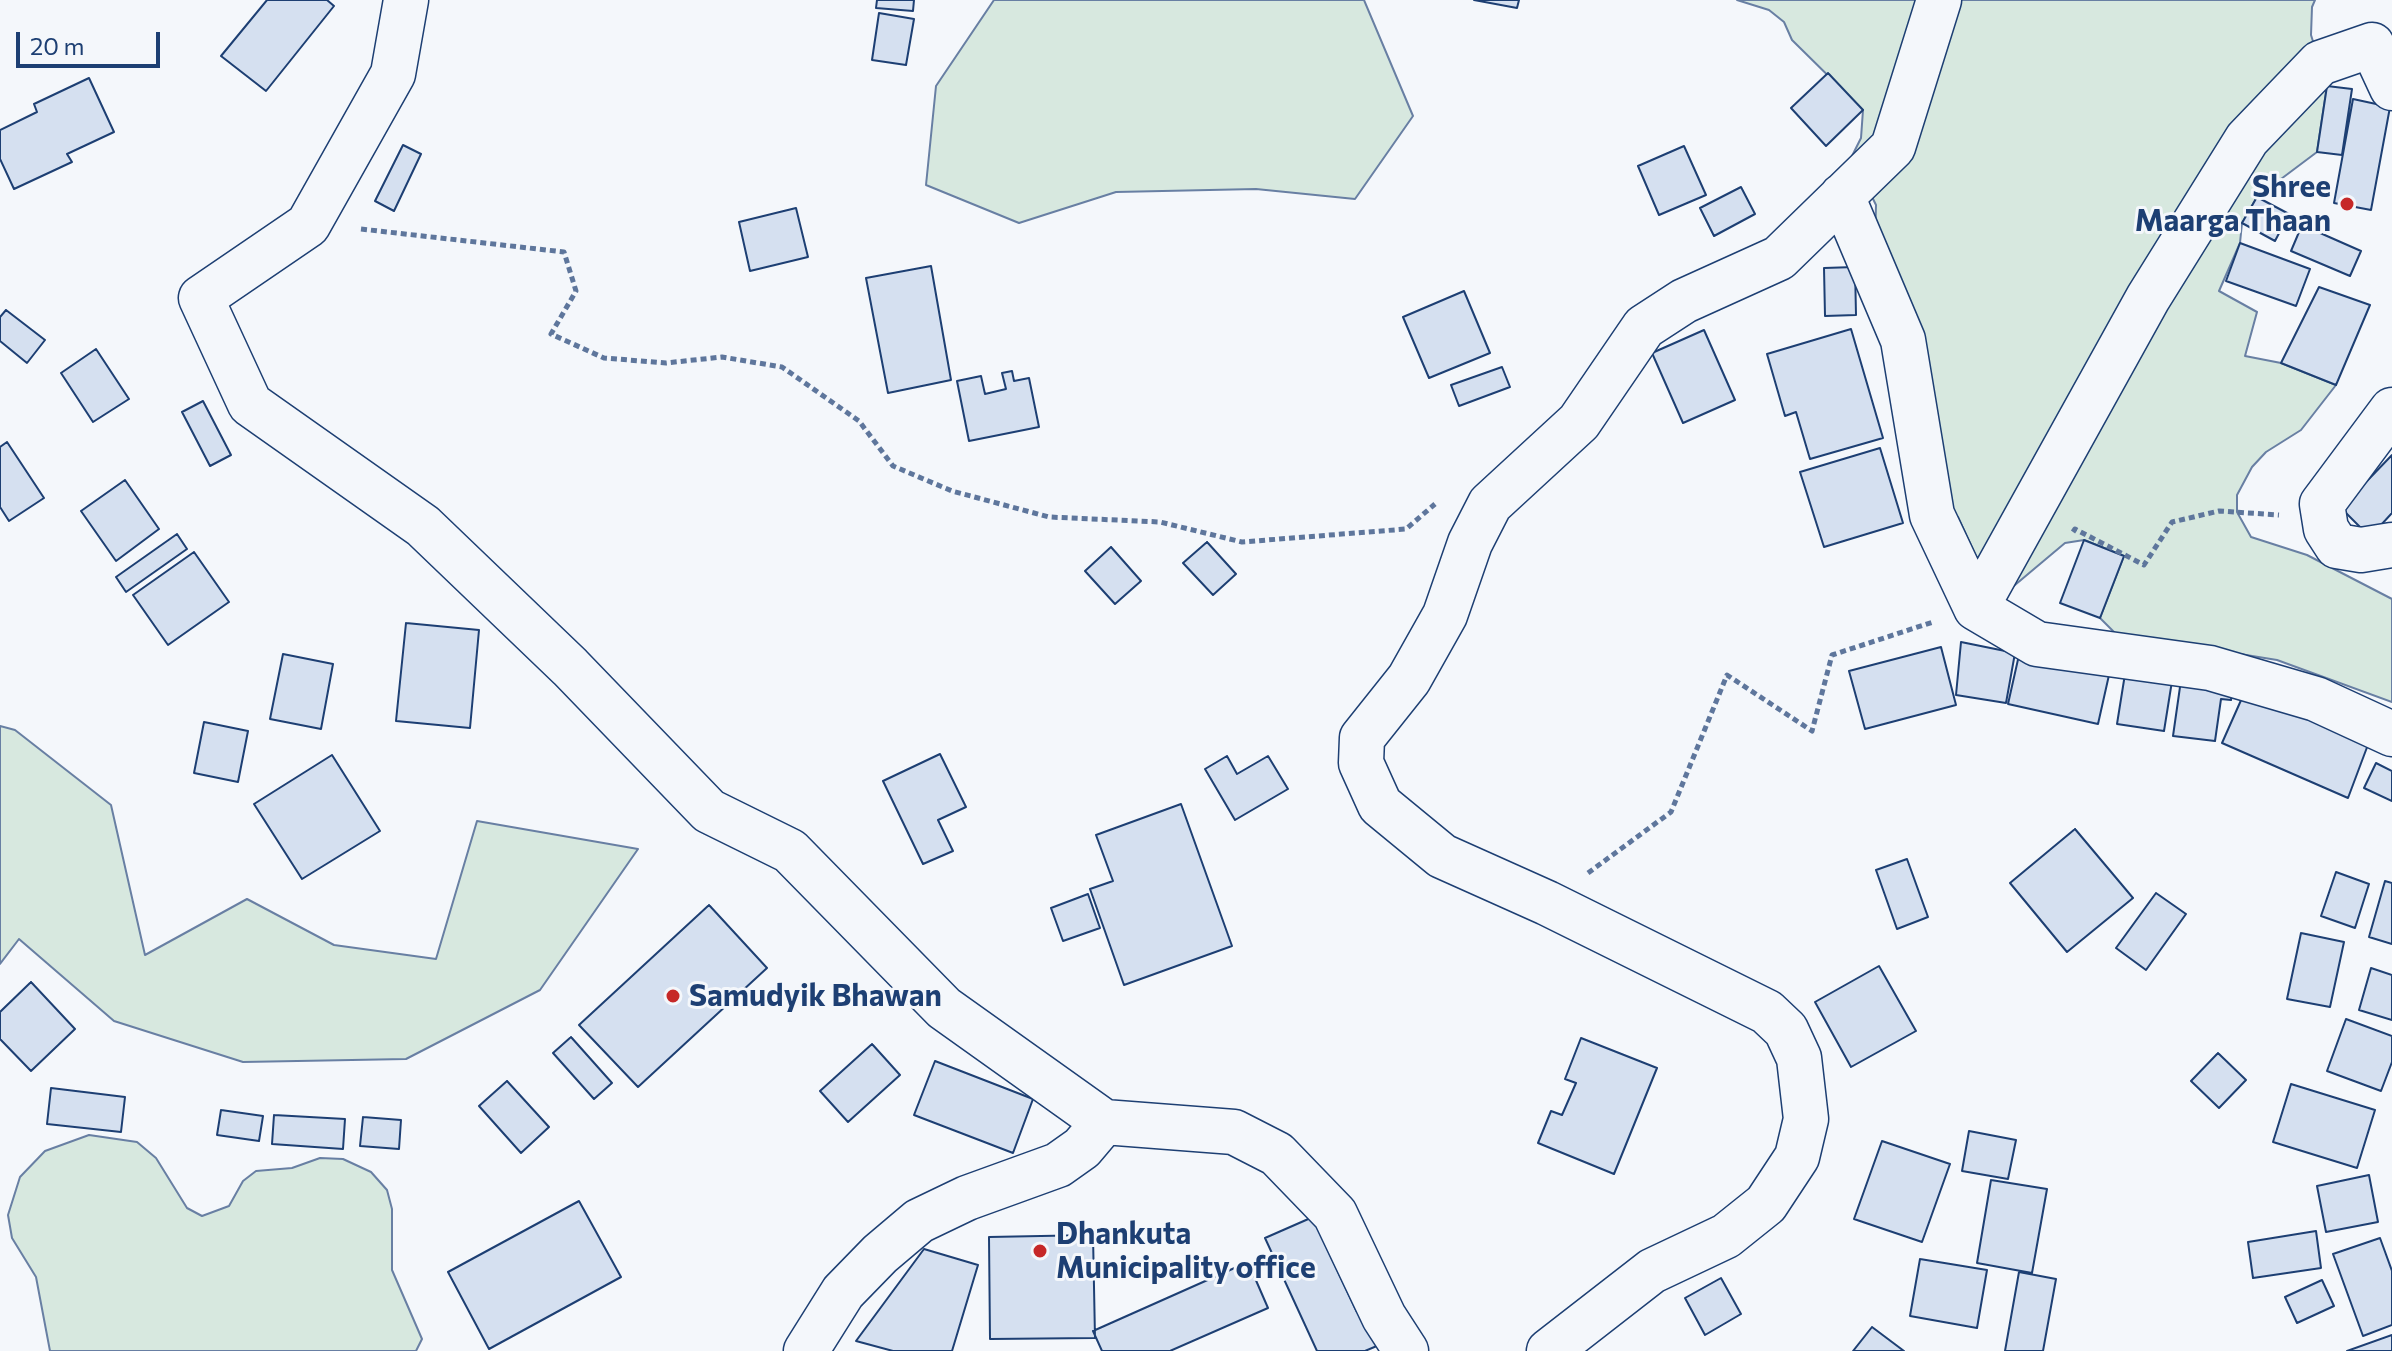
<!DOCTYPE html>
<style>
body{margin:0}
#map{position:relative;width:2392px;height:1351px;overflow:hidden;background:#f4f7fb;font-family:Commissioner,sans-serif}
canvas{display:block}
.scale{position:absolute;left:16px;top:32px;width:144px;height:36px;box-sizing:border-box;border:4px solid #1d3f73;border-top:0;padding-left:10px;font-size:24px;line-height:28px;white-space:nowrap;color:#1d3f73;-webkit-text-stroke:6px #f4f7fb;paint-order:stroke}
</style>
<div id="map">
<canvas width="2392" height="1351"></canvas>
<div class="scale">20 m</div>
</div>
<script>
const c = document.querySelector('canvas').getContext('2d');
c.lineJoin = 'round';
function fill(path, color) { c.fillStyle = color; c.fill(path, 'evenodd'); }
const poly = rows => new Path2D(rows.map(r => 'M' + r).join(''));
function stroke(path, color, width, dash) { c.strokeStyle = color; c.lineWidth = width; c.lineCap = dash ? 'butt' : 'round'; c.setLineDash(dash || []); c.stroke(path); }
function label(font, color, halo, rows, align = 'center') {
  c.font = font + ' Commissioner,sans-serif'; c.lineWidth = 6; c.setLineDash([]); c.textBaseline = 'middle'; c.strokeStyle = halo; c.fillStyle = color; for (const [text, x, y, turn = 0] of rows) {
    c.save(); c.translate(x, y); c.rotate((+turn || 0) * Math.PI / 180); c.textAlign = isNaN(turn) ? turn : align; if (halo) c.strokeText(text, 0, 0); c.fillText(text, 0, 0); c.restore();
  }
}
const green = poly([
 [994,0,1364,0,1413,116,1355,199,1256,189,1116,192,1019,223,926,185,936,86,994,0],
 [1737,0,2315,0,2312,7,2311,35,2327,86,2317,152,2257,197,2242,223,2240,243,2219,291,2257,312,2245,356,2281,363,2336,385,2301,430,2266,452,2252,467,2237,495,2237,512,2251,537,2307,555,2392,599,2392,702,2277,660,2116,634,2100,618,2124,556,2084,540,2065,543,2009,590,1979,563,1958,517,1941,505,1875,244,1876,205,1852,156,1861,138,1863,110,1792,40,1784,22,1769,10,1737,0],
 [0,726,15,730,111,805,145,955,247,899,334,945,436,959,477,821,638,849,540,990,406,1059,243,1062,114,1021,19,939,0,964,0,726],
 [89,1135,137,1142,156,1158,187,1208,202,1216,229,1206,243,1181,256,1171,292,1168,320,1158,343,1159,371,1172,387,1190,392,1209,392,1270,422,1339,416,1351,50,1351,36,1277,12,1238,8,1215,20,1177,45,1151,89,1135]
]);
fill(green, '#d7e8df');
stroke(green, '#687fa3', 2);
const building = poly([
 [267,0,327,0,334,6,266,91,221,56,267,0],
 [877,0,914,0,913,11,876,8,877,0],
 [1474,0,1519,0,1517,8,1474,0],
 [879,13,914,19,906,65,872,60,879,13],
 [1828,73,1863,110,1826,146,1791,108,1828,73],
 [89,78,114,132,67,154,72,162,14,189,0,159,0,130,37,112,34,104,89,78],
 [2327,86,2352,89,2342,155,2317,152,2327,86],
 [2353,99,2390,107,2371,210,2334,203,2353,99],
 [403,145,421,154,394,211,375,201,403,145],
 [1684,146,1706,195,1659,215,1638,166,1684,146],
 [1741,187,1755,214,1714,236,1700,208,1741,187],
 [2257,197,2289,214,2275,241,2242,223,2257,197],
 [796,208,808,257,750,271,739,222,796,208],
 [2302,225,2361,251,2350,276,2291,251,2302,225],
 [2240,243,2310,269,2296,306,2226,281,2240,243],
 [931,266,951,380,888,393,866,278,931,266],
 [1855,267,1856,315,1825,316,1824,268,1855,267],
 [2319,287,2370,305,2336,385,2281,363,2319,287],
 [1464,291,1490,353,1429,378,1403,317,1464,291],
 [6,310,45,340,27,363,0,341,0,317,6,310],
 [1851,329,1883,438,1810,459,1796,412,1785,416,1767,354,1851,329],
 [1704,330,1735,400,1683,423,1652,353,1704,330],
 [96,349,129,399,93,422,61,373,96,349],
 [1502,367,1510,387,1459,406,1451,385,1502,367],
 [1012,371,1014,381,1029,378,1039,427,969,441,957,381,981,376,985,394,1006,389,1002,373,1012,371],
 [203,401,231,455,210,466,182,412,203,401],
 [7,442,44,498,9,521,0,507,0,447,7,442],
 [1880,448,1903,523,1824,547,1800,472,1880,448],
 [2392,455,2392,513,2370,537,2341,508,2392,455],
 [125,480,159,529,116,561,81,511,125,480],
 [177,534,187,549,126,592,116,577,177,534],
 [2084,540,2124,556,2100,618,2060,603,2084,540],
 [1207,542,1236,574,1213,595,1183,563,1207,542],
 [1111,547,1141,581,1115,604,1085,571,1111,547],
 [194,552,229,602,168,645,133,595,194,552],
 [406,623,479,630,470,728,396,721,406,623],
 [1961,642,2015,653,2006,703,1956,695,1961,642],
 [1941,647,1956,705,1865,729,1849,671,1941,647],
 [283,654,333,664,321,729,270,719,283,654],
 [2019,655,2109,675,2098,724,2008,704,2019,655],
 [2125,674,2172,681,2164,731,2117,724,2125,674],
 [2181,680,2233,686,2231,700,2221,699,2215,741,2173,736,2181,680],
 [2246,689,2372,734,2348,798,2222,743,2246,689],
 [204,722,248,731,238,782,194,773,204,722],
 [940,754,966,807,938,820,953,851,923,864,883,781,940,754],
 [332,755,380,831,302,879,254,804,332,755],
 [1227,756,1237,774,1268,756,1288,789,1235,820,1205,769,1227,756],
 [2376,763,2392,771,2392,801,2364,788,2376,763],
 [1181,804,1232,946,1124,985,1090,889,1113,881,1096,835,1181,804],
 [2075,829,2133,898,2067,952,2010,883,2075,829],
 [1907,859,1928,917,1897,929,1876,870,1907,859],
 [2336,872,2369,884,2355,928,2321,916,2336,872],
 [2385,881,2392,883,2392,944,2369,937,2385,881],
 [2156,893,2186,914,2146,970,2116,948,2156,893],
 [1088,894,1100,928,1063,941,1051,908,1088,894],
 [709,905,767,968,638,1087,579,1025,709,905],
 [2301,933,2344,942,2330,1007,2287,999,2301,933],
 [1879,966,1916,1031,1851,1067,1815,1002,1879,966],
 [2371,968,2392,975,2392,1020,2359,1010,2371,968],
 [31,982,75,1029,31,1071,0,1039,0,1012,31,982],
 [2346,1019,2392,1036,2392,1062,2381,1091,2327,1071,2346,1019],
 [571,1037,612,1083,594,1099,553,1053,571,1037],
 [1581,1038,1657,1068,1614,1174,1538,1143,1551,1111,1562,1115,1576,1083,1565,1079,1581,1038],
 [872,1044,900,1075,848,1122,820,1091,872,1044],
 [2218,1053,2246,1080,2219,1108,2191,1081,2218,1053],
 [935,1061,1033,1099,1013,1153,914,1115,935,1061],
 [507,1081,549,1127,521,1153,479,1106,507,1081],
 [2291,1084,2375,1110,2357,1168,2273,1142,2291,1084],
 [51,1088,125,1097,121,1132,47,1124,51,1088],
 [221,1110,263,1116,259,1141,217,1135,221,1110],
 [274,1115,345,1119,343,1149,272,1144,274,1115],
 [363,1117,401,1120,399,1149,360,1146,363,1117],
 [1969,1131,2016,1140,2008,1179,1962,1171,1969,1131],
 [1882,1141,1950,1164,1922,1242,1854,1219,1882,1141],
 [2369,1175,2378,1222,2326,1232,2317,1186,2369,1175],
 [1991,1180,2047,1189,2032,1273,1977,1263,1991,1180],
 [579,1201,621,1277,489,1349,448,1272,579,1201],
 [1322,1213,1327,1248,1357,1312,1368,1307,1384,1343,1365,1351,1317,1351,1265,1238,1322,1213],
 [2316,1231,2321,1268,2253,1278,2248,1242,2316,1231],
 [1093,1235,1095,1338,990,1339,989,1237,1093,1235],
 [2380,1238,2392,1271,2392,1325,2363,1336,2333,1254,2380,1238],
 [924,1249,978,1265,952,1351,893,1351,856,1341,924,1249],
 [1920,1259,1987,1270,1977,1328,1910,1316,1920,1259],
 [1248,1262,1268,1308,1170,1351,1102,1351,1093,1331,1248,1262],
 [2019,1272,2056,1279,2043,1351,2005,1351,2019,1272],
 [1721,1278,1741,1314,1705,1335,1685,1298,1721,1278],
 [2322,1280,2334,1306,2297,1323,2285,1297,2322,1280],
 [1872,1327,1904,1351,1853,1351,1872,1327],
 [2392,1335,2392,1351,2347,1351,2392,1335]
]);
fill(building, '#d5e0f0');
stroke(building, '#1d3f73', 2);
const street = poly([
 [406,0,393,74,308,225,201,298,250,404,423,526,570,667,709,811,790,851,944,1008,1104,1122,1234,1132,1277,1154,1335,1214,1384,1317,1406,1351],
 [1842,196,1903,340,1932,515,1976,608,2037,644,2210,668,2316,699,2392,734],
 [2392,410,2322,504,2326,529,2337,546,2361,550,2392,545],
 [1976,608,2148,298,2247,139,2320,63,2372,45,2392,88],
 [806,1351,843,1292,880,1254,919,1221,967,1198,1058,1165,1082,1148,1104,1122],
 [1549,1351,1652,1271,1726,1236,1766,1204,1797,1157,1806,1119,1799,1058,1786,1030,1767,1012,1547,903,1442,856,1380,805,1361,763,1362,738,1409,679,1445,615,1470,543,1490,504,1579,422,1644,327,1684,301,1779,258,1893,147,1939,0]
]);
stroke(street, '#1d3f73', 47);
stroke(poly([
 [361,229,564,252,576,291,551,334,604,358,666,363,722,357,782,367,859,421,893,466,952,491,1049,517,1160,522,1242,542,1406,529,1435,504],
 [2073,532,2075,529,2144,565,2172,522,2219,511,2279,515],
 [1588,873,1671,812,1727,675,1812,731,1832,655,1933,622]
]), '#5e769c', 5, [6, 4]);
stroke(street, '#f4f7fb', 44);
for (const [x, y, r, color] of [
 [2347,204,8,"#c62828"],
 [673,996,8,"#c62828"],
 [1040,1251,8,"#c62828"]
]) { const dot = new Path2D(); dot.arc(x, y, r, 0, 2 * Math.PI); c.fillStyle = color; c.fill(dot); stroke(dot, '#f4f7fb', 3); }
label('bold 30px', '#1d3f73', '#f4f7fb', [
 ["Shree",2331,187,"right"],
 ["Maarga Thaan",2331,221,"right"],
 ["Samudyik Bhawan",689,996],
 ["Dhankuta",1056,1234],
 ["Municipality office",1056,1268]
], 'left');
</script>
